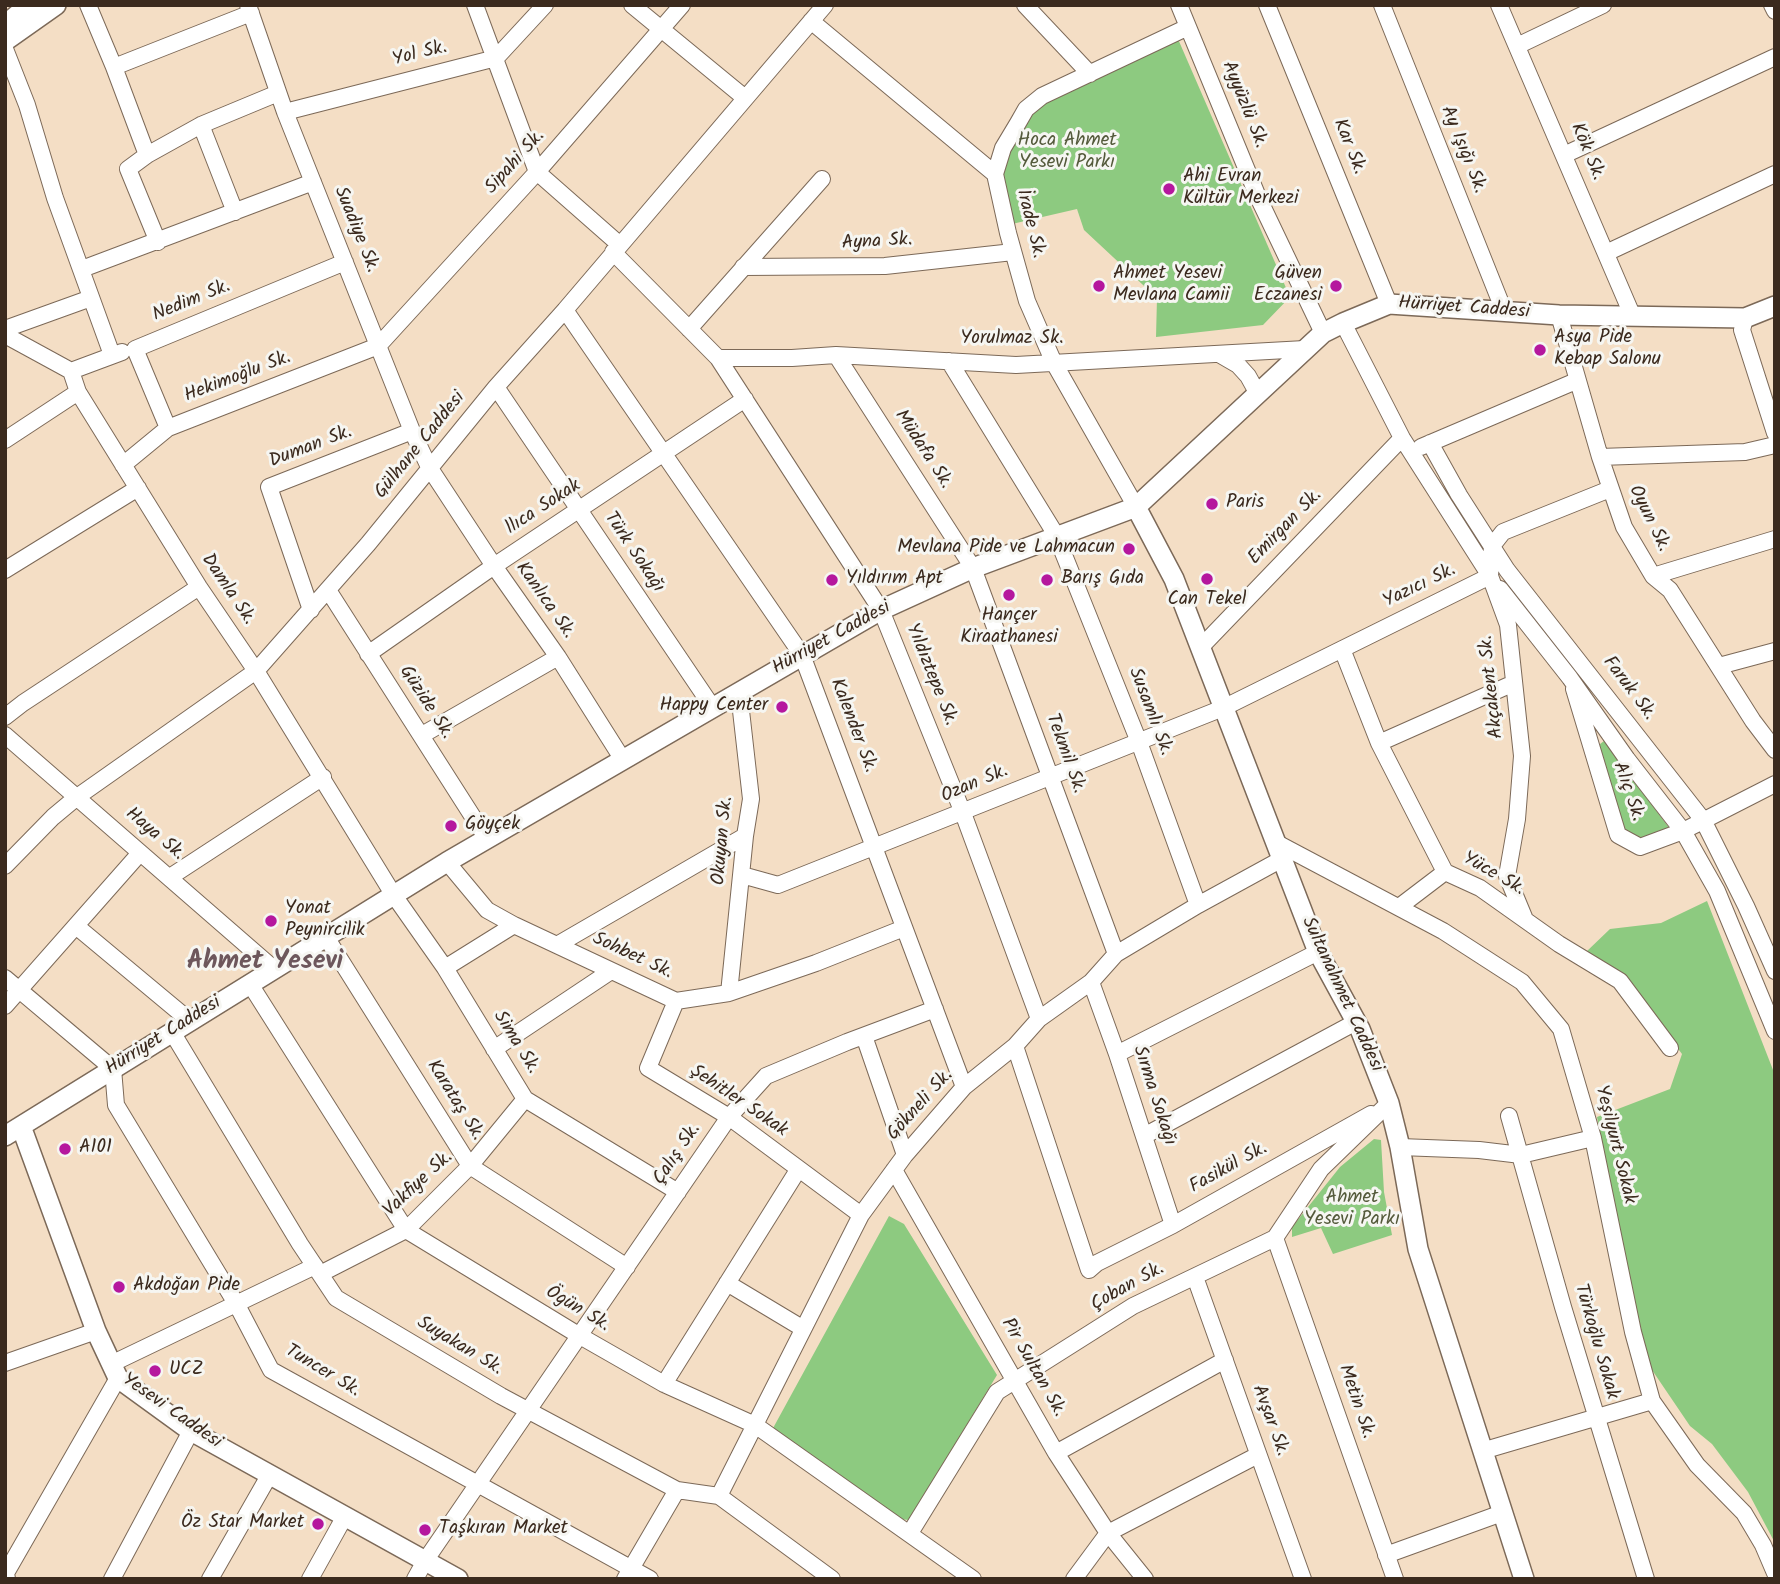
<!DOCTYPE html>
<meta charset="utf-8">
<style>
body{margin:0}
#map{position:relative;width:1780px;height:1584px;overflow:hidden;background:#f4dec5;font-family:Kalam,sans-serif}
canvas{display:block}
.frame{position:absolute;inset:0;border:7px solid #3b2a1e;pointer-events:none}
</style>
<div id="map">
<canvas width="1780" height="1584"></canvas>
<div class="frame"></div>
</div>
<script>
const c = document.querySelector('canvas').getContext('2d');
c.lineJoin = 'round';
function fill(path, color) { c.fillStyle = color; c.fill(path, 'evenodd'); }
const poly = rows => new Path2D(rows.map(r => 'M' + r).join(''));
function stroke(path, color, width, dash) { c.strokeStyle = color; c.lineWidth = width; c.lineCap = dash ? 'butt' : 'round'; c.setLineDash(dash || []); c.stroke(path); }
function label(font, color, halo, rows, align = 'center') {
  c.font = font + ' Kalam,sans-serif'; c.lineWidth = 6; c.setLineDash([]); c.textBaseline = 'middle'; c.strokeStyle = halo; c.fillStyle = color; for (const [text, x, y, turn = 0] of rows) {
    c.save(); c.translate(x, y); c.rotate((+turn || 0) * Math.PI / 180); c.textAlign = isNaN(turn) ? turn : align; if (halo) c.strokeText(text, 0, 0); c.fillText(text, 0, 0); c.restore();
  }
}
fill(poly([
 [1178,39,1290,297,1263,325,1156,337,1157,298,1084,230,1077,209,1012,224,1001,170,1017,131,1030,110],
 [1604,741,1670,829,1640,840,1623,832,1596,747],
 [1707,901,1775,1075,1775,1543,1748,1492,1712,1444,1690,1426,1650,1367,1639,1332,1597,1117,1670,1089,1682,1054,1628,982,1586,952,1610,929,1661,923],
 [1374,1139,1381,1140,1384,1192,1392,1235,1333,1254,1321,1228,1292,1237,1292,1227,1340,1167],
 [889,1216,904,1224,997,1375,909,1520,898,1519,772,1430]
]), '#8dca80');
const minor = poly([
 [88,5,114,67,147,155],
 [248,5,285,112,412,431,429,467,494,566,558,657,623,760],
 [475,5,537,172,620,245],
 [632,5,745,98],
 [1025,5,1090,74],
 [1179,5,1258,197,1323,333],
 [1267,5,1389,304],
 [1382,5,1504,311],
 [1499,5,1633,317],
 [1772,5,1775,11],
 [811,21,995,174],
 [1517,46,1603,5],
 [5,49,27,105,55,198,112,355],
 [114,67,251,13],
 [285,112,496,58,545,5],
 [201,125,235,212],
 [1564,155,1775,57],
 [158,242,128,169,147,155,201,125,278,93],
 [613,252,718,358,881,610,963,813,1039,1019],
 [1606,253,1775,174],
 [743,267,885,266,1013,252],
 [82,269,313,182],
 [565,310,802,655,964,1087],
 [1559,315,1600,457,1624,527,1653,576,1670,590,1753,721,1775,750],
 [1745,318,1742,330,1775,433],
 [1343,323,1402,438,1490,576,1508,625,1522,756,1517,819,1507,876,1524,917],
 [5,329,91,298],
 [689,329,822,179],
 [5,335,71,371,78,392,199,587,256,671,393,894,445,968,525,1099,678,1192],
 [1219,354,1238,365,1248,376,1258,394],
 [836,355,973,568,1116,954],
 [718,358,792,358,836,355,1016,365,1305,349],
 [949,361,1056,535,1139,742,1198,905],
 [71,371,122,352],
 [496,387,713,708],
 [168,428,135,349,345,262],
 [5,440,78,392],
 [1430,443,1459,495,1507,570,1703,820,1746,906,1775,971],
 [1421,447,1576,381],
 [1600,457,1745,452,1775,445],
 [123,465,168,428,378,346,537,172,682,5],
 [1136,507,1054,363,1027,301,1008,233,995,174,1003,148,1018,123,1026,109,1042,96,1188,27],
 [5,570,138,488],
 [1653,576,1775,539],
 [1500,589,1570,678,1627,759,1683,831,1717,891,1775,1031],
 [328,590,487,839],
 [311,610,269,487,412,431],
 [1200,648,1402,438],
 [1342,649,1379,743,1445,872,1480,888,1559,944,1620,981,1670,1048],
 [368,654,494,566,745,399],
 [1719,666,1775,651],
 [1574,689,1618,835,1640,847,1683,831,1775,784],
 [5,717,23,703,199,587],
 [5,735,274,969],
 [422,735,558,657],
 [1379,743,1514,683],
 [1275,842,1443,931,1522,982,1561,1029,1593,1138,1633,1332,1652,1401,1697,1465,1744,1513,1763,1545,1775,1573],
 [447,862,487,910,514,925,676,1001,729,993,816,963,904,928],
 [5,866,53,817,77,797,256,671,368,544,496,387,565,310,825,5],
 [742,875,778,885,1223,708,1490,576,1492,546,1503,532,1610,489],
 [170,877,323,777],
 [1399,907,1445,872],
 [76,926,190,1021],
 [326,937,470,1166,627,1267],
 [557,945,745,836],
 [445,968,514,925],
 [5,978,113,1069,116,1105,237,1305,271,1370,650,1579],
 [1091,982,1117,1054,1173,1225],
 [250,984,406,1230,580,1336,664,1384,755,1425,973,1579],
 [729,993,745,836,751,799,739,693],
 [676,1001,648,1068,729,1117,861,1215],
 [5,1006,140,853],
 [172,1032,300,1244,336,1298,501,1396,677,1490,719,1496,832,1579],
 [864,1036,905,1155],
 [1015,1046,1089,1270,1097,1263,1173,1225,1371,1114],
 [494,1049,611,971],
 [1117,1054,1318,952],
 [1509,1116,1563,1307,1646,1579],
 [1144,1136,1356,1022],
 [1400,1147,1479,1150,1521,1155,1593,1138],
 [894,1170,1056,1453,1108,1533,1145,1579],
 [1275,1238,1395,1579],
 [320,1274,406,1230,470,1166,525,1099],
 [1195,1277,1303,1579],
 [727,1283,802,1328],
 [5,1363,96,1331],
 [111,1364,315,1266],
 [664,1384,798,1170],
 [1482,1451,1652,1401],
 [1056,1453,1225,1360],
 [719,1496,861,1215,905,1155,964,1087,1015,1046,1039,1019,1091,982,1116,954,1198,905,1282,859],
 [910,1533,997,1392,1133,1306,1275,1238,1321,1169,1389,1103],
 [1386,1555,1502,1513],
 [7,1579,6,1573,118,1378],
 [112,1579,191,1431],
 [210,1579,270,1474],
 [310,1579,345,1516],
 [415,1579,425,1561,729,1117,766,1076,847,1042,935,1009],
 [625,1579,677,1490],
 [1074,1579,1108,1533,1258,1455]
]);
const tertiary = poly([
 [5,25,29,5],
 [5,41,56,5],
 [1136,507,1174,579,1318,952,1360,1029,1389,1103,1400,1147,1418,1249,1524,1579],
 [21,1126,96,1331,118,1378,191,1431,458,1579],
 [5,1136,447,862,881,610,973,568,1136,507,1323,333,1343,323,1389,304,1559,315,1745,318,1775,306]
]);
stroke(minor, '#7c6958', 18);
stroke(tertiary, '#7c6958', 22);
stroke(minor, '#fff', 16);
stroke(tertiary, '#fff', 19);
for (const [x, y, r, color] of [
 [1169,189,7,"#b5179e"],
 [1099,286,7,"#b5179e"],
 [1336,286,7,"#b5179e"],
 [1540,350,7,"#b5179e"],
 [1212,504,7,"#b5179e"],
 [1129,549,7,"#b5179e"],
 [1207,579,7,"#b5179e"],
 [832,580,7,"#b5179e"],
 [1047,580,7,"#b5179e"],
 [1009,595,7,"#b5179e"],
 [782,707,7,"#b5179e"],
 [451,826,7,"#b5179e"],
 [271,921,7,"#b5179e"],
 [65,1149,7,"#b5179e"],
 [119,1287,7,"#b5179e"],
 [155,1371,7,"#b5179e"],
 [318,1524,7,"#b5179e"],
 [425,1530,7,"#b5179e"]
]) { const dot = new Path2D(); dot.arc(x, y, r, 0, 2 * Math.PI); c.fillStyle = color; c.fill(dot); stroke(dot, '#f6f6f2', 2.5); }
label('19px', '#3b2a1e', '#f6f6f2', [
 ["Yol Sk.",420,55,-14],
 ["Ayyüzlü Sk.",1243,105,68],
 ["Kar Sk.",1348,147,68],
 ["Ay Işığı Sk.",1462,150,68],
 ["Kök Sk.",1586,152,67],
 ["Sipahi Sk.",516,163,-48],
 ["İrade Sk.",1029,224,76],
 ["Suadiye Sk.",355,230,68],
 ["Ayna Sk.",877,243,-3],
 ["Nedim Sk.",192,302,-22],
 ["Hürriyet Caddesi",1464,309,4],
 ["Yorulmaz Sk.",1012,340],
 ["Hekimoğlu Sk.",238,378,-21],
 ["Gülhane Caddesi",421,446,-51],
 ["Duman Sk.",311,448,-21],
 ["Müdafa Sk.",922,450,57],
 ["llıca Sokak",544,508,-33],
 ["Oyun Sk.",1648,519,64],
 ["Emirgan Sk.",1286,528,-46],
 ["Türk Sokağı",633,553,56],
 ["Yazıcı Sk.",1420,587,-26],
 ["Damla Sk.",227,590,56],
 ["Kanlıca Sk.",544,601,55],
 ["Hürriyet Caddesi",832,639,-29],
 ["Yıldıztepe Sk.",930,675,68],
 ["Akçakent Sk.",1493,687,-96],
 ["Faruk Sk.",1628,689,53],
 ["Güzide Sk.",425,703,57],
 ["Susamlı Sk.",1149,712,69],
 ["Kalender Sk.",852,726,69],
 ["Tekmil Sk.",1064,754,70],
 ["Ozan Sk.",975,785,-23],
 ["Alıç Sk.",1627,792,71],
 ["Haya Sk.",154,835,40],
 ["Okuyan Sk.",724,841,-85],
 ["Yüce Sk.",1493,875,30],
 ["Sohbet Sk.",632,957,25],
 ["Sultanahmet Caddesi",1341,995,65],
 ["Hürriyet Caddesi",164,1037,-32],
 ["Sima Sk.",515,1043,58],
 ["Sırma Sokağı",1153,1096,72],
 ["Karataş Sk.",454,1101,58],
 ["Şehitler Sokak",738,1102,34],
 ["Gökneli Sk.",921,1106,-48],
 ["Yeşilyurt Sokak",1614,1145,76],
 ["Çalış Sk.",678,1155,-56],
 ["Fasikül Sk.",1229,1169,-29],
 ["Vakfiye Sk.",419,1185,-43],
 ["Çoban Sk.",1128,1288,-29],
 ["Ögün Sk.",577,1310,31],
 ["Türkoğlu Sokak",1595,1342,74],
 ["Suyakan Sk.",459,1347,31],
 ["Pir Sultan Sk.",1032,1368,60],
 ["Tuncer Sk.",322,1372,31],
 ["Metin Sk.",1355,1402,71],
 ["Yesevi Caddesi",171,1412,35],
 ["Avşar Sk.",1269,1421,70]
]);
label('19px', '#545a3b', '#f6f6f2', [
 ["Hoca Ahmet",1067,142],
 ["Yesevi Parkı",1067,164],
 ["Ahmet",1352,1199],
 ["Yesevi Parkı",1352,1221]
]);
label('19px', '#3b2a1e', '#f6f6f2', [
 ["Ahi Evran",1183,178],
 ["Kültür Merkezi",1183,200],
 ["Ahmet Yesevi",1113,275],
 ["Mevlana Camii",1113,297],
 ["Güven",1322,275,"right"],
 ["Eczanesi",1322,297,"right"],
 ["Asya Pide",1554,339],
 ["Kebap Salonu",1554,361],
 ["Paris",1226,504],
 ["Mevlana Pide ve Lahmacun",1115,549,"right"],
 ["Yıldırım Apt",846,580],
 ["Barış Gıda",1061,580],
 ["Can Tekel",1207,601,"center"],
 ["Hançer",1009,617,"center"],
 ["Kiraathanesi",1009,639,"center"],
 ["Happy Center",768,707,"right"],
 ["Göyçek",465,826],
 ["Yonat",285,910],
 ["Peynircilik",285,932],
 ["A101",79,1149],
 ["Akdoğan Pide",133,1287],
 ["UCZ",169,1371],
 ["Öz Star Market",304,1524,"right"],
 ["Taşkıran Market",439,1530]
], 'left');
label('bold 26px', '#6d575c', '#f6f6f2', [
 ["Ahmet Yesevi",265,964]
]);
</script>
